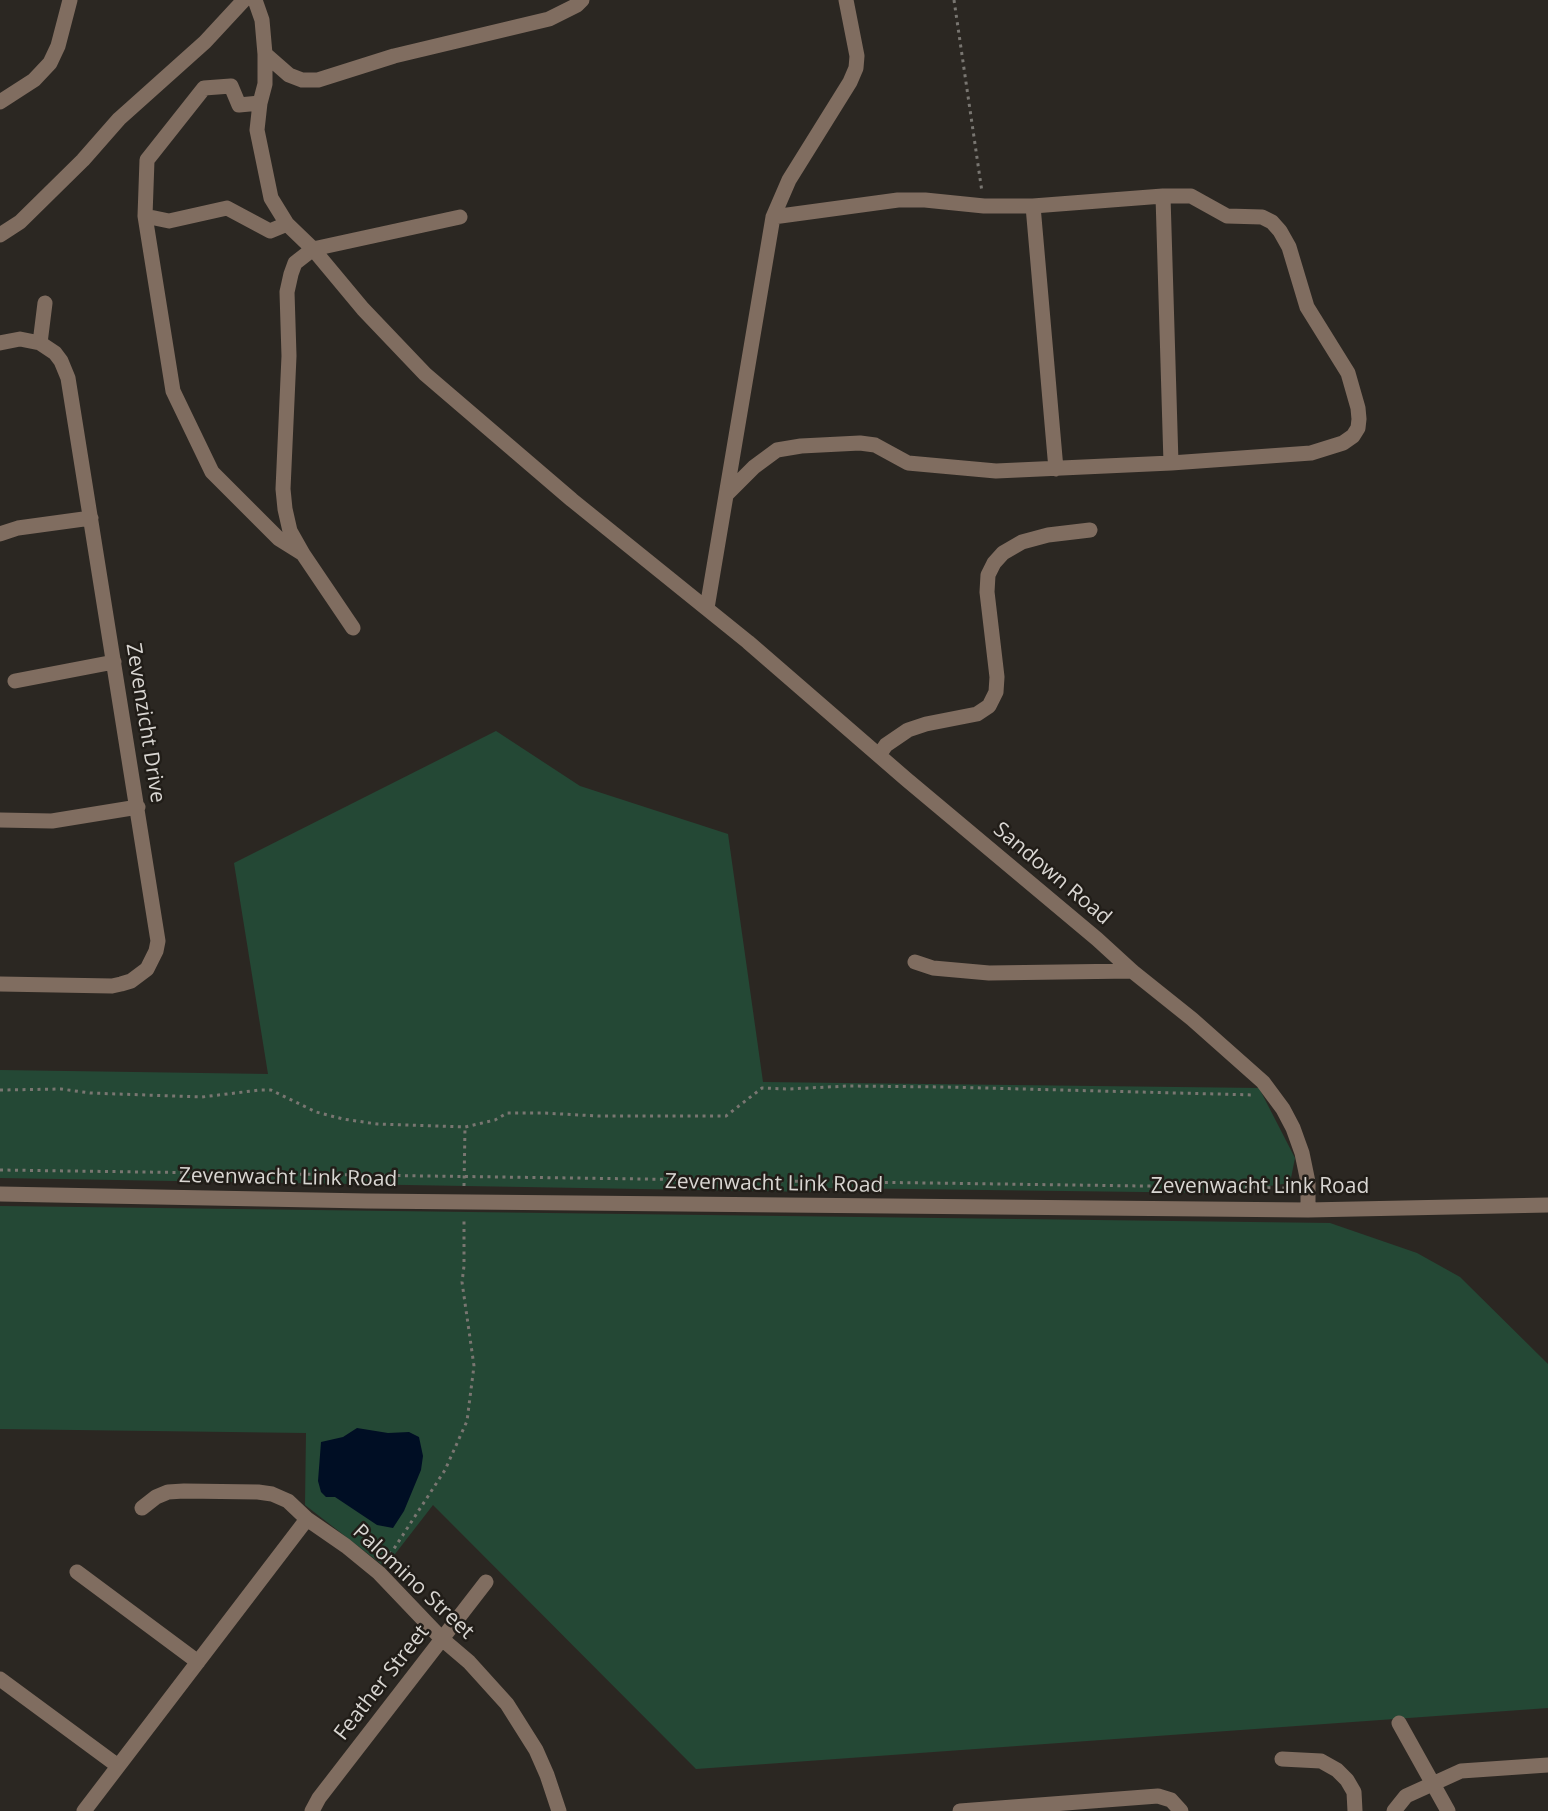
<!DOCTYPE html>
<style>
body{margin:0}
canvas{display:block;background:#2b2722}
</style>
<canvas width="1548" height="1811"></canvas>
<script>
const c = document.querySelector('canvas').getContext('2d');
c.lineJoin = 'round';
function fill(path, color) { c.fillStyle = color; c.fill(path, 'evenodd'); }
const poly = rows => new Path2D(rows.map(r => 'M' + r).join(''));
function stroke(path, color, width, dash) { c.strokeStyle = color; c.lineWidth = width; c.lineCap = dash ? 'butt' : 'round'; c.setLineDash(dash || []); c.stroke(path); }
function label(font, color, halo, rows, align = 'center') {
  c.font = font + ' "Open Sans",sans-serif'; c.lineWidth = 5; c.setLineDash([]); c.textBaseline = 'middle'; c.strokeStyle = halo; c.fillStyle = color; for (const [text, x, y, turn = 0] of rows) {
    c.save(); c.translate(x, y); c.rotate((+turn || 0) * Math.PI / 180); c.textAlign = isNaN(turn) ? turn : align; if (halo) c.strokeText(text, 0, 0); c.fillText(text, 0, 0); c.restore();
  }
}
fill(poly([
 [496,731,580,786,728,834,763,1082,1259,1088,1295,1158,1290,1183,1221,1193,829,1188,816,1192,0,1178,0,1070,268,1074,234,863],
 [0,1206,1330,1223,1417,1253,1460,1277,1548,1364,1548,1708,696,1769,433,1505,385,1567,305,1505,306,1433,0,1429]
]), '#244835');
fill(poly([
 [357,1428,388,1433,409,1432,419,1437,423,1456,421,1470,404,1511,393,1528,377,1525,335,1497,326,1497,321,1492,318,1481,321,1442,343,1437]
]), '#000e24');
stroke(poly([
 [954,0,982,192],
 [0,1090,61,1089,90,1093,202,1097,260,1090,271,1090,316,1112,343,1119,377,1124,465,1127,495,1120,507,1113,544,1113,598,1116,726,1116,762,1088,788,1089,848,1086,945,1087,1255,1095],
 [0,1170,1286,1188],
 [464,1186,465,1127],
 [386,1561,445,1470,467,1421,474,1366,462,1282,464,1266,464,1217]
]), '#797671', 3, [3, 4.5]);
stroke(poly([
 [255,0,262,20,265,54,265,84,260,103,257,130,271,198,287,224,313,249,363,309,425,374,572,500,748,642,906,779,1097,939,1132,971,1192,1019,1263,1082,1283,1109,1293,1128,1302,1153,1308,1182,1308,1210],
 [265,54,289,75,302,80,318,80,394,56,549,19,577,5,582,0],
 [0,102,34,80,50,63,58,46,70,0],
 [260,103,239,105,231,86,204,88,147,160,145,216,173,391,212,472,279,539,303,554],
 [1163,196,1171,463],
 [1033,206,1056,469],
 [145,216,169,221,227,208,270,231,287,224],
 [0,235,20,222,83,160,119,119,205,42,244,0],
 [0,343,20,339,40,343,55,353,61,361,68,378,158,941,156,951,147,969,131,981,121,984,112,986,0,984],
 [40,343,45,303],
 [727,494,754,467,777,450,801,446,860,443,875,445,908,463,996,471,1171,463,1311,453,1343,443,1353,436,1358,428,1359,419,1358,408,1348,373,1307,307,1289,247,1280,231,1272,222,1262,217,1227,216,1191,196,1163,196,1033,206,984,206,925,200,898,200,773,217],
 [0,534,18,528,91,518],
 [707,608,773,217,789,180,850,82,856,68,857,56,846,0],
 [353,628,303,554,290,531,285,509,283,489,289,356,287,292,291,274,295,263,313,249,460,217],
 [15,681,114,662],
 [879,755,886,745,908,730,926,724,977,714,989,706,996,692,997,677,987,592,988,575,994,563,1003,553,1022,542,1048,535,1090,530],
 [0,820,52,821,138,807],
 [915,962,933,968,989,973,1132,971],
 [0,1194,367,1201,1308,1210,1548,1205],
 [142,1508,156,1497,168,1492,184,1491,258,1492,272,1494,288,1501,307,1519,346,1546,379,1573,442,1639,469,1662,507,1704,536,1750,547,1775,559,1811],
 [77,1572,198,1662],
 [0,1679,118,1766],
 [1399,1723,1448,1811],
 [1282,1759,1321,1761,1337,1770,1347,1780,1354,1792,1355,1811],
 [84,1811,307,1519],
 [312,1811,319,1798,486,1582],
 [960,1811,1158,1796,1171,1800,1181,1811],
 [1394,1811,1406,1796,1461,1771,1548,1765]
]), '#806d60', 15);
label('21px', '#d9d6d2', '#211d18', [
 ["Zevenzicht Drive",145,723,81],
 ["Sandown Road",1052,874,40],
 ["Zevenwacht Link Road",288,1178,1],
 ["Zevenwacht Link Road",774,1184,1],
 ["Zevenwacht Link Road",1260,1187],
 ["Palomino Street",413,1582,43],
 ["Feather Street",382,1683,-52]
]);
</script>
